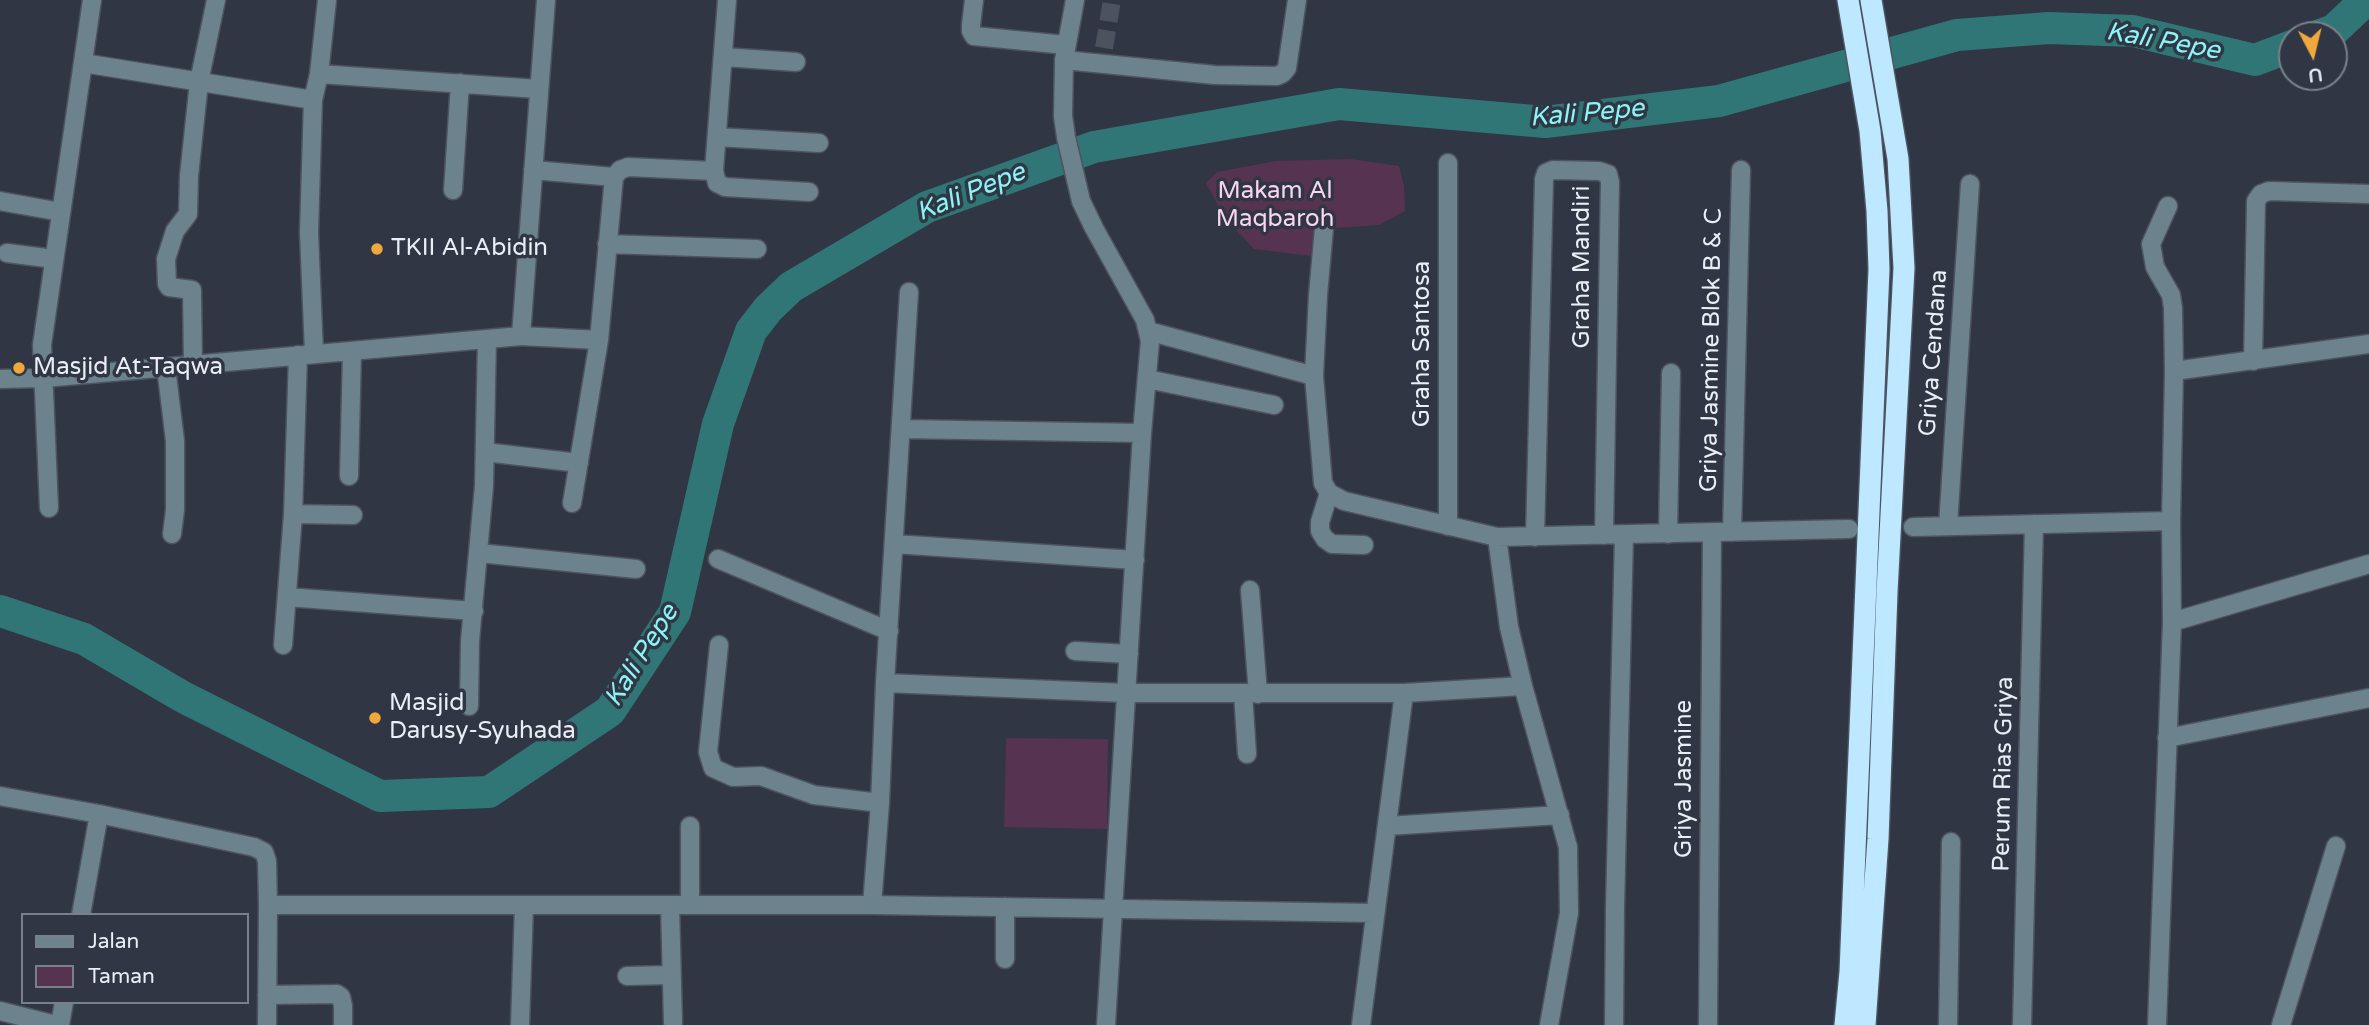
<!DOCTYPE html>
<style>
body{margin:0}
#map{position:relative;width:2369px;height:1025px;overflow:hidden;background:#303643;font-family:"Varela Round",sans-serif}
canvas{display:block}
.legend{position:absolute;left:21px;top:913px;width:228px;height:91px;box-sizing:border-box;background:#303643;border:2px solid #7a808b;margin:0;padding:9px 12px;list-style:none;font-size:21px;color:#eaeef6}
.legend li{display:flex;align-items:center;gap:14px;height:35px}
.legend b{width:35px;border:2px solid #7a808b}
.north{position:absolute;left:2278px;top:21px;width:70px;height:70px;box-sizing:border-box;background:#303643;border:2px solid #7a808b;border-radius:50%;rotate:173deg;font-size:19px;font-weight:700;line-height:28px;text-align:center;color:#eaeef6}
.north::after{content:'';display:block;margin:auto;width:24px;height:32px;background:#eea83c;clip-path:polygon(50% 0,100% 100%,50% 72%,0 100%)}
</style>
<div id="map">
<canvas width="2369" height="1025"></canvas>
<ul class="legend">
<li><b style="height:9px;background:#6c828d"></b>Jalan</li>
<li><b style="height:19px;background:#563351"></b>Taman</li>
</ul>
<div class="north">U</div>
</div>
<script>
const c = document.querySelector('canvas').getContext('2d');
c.lineJoin = 'round';
function fill(path, color) { c.fillStyle = color; c.fill(path, 'evenodd'); }
const poly = rows => new Path2D(rows.map(r => 'M' + r).join(''));
function stroke(path, color, width, dash) { c.strokeStyle = color; c.lineWidth = width; c.lineCap = dash ? 'butt' : 'round'; c.setLineDash(dash || []); c.stroke(path); }
function label(font, color, halo, rows, align = 'center') {
  c.font = font + ' "Varela Round",sans-serif'; c.lineWidth = 7; c.setLineDash([]); c.textBaseline = 'middle'; c.strokeStyle = halo; c.fillStyle = color; for (const [text, x, y, turn = 0] of rows) {
    c.save(); c.translate(x, y); c.rotate((+turn || 0) * Math.PI / 180); c.textAlign = isNaN(turn) ? turn : align; if (halo) c.strokeText(text, 0, 0); c.fillText(text, 0, 0); c.restore();
  }
}
fill(poly([
 [1351,159,1399,166,1404,186,1405,211,1379,225,1337,228,1321,221,1314,227,1311,256,1254,249,1225,218,1206,183,1217,172,1276,161],
 [1006,738,1108,739,1107,829,1004,827]
]), '#563351');
stroke(poly([
 [2320,35,2334,30,2366,0],
 [0,611,84,639,183,697,380,796,489,792,610,711,675,612,718,424,751,331,768,309,791,287,927,207,1094,147,1339,104,1545,122,1719,101,1957,35,2049,28,2133,31,2255,60,2292,46]
]), '#317677', 32);
stroke(poly([
 [1104,48,1112,0]
]), '#4c525e', 18, [18, 9]);
const minor = poly([
 [974,0,971,25,971,31,974,36,1066,45],
 [1075,0,1064,60,1063,116,1066,137,1081,201,1094,228,1145,320,1150,341,1142,433,1106,1025],
 [724,57,796,62],
 [1064,60,1215,75,1277,76,1283,73,1287,68,1297,0],
 [83,63,313,100],
 [319,74,538,89],
 [717,137,819,143],
 [1448,163,1448,526],
 [533,170,614,177],
 [714,171,717,183,725,187,809,192],
 [453,190,460,83],
 [0,201,61,212],
 [607,244,757,249],
 [7,253,54,259],
 [1148,331,1314,376,1323,483,1329,493,1344,501,1497,537,1849,529],
 [521,336,599,340],
 [314,353,309,233,313,100,319,74,327,0],
 [2253,361,2256,201,2261,194,2269,191,2369,194],
 [193,365,192,290,169,287,167,284,166,259,175,231,188,214,189,176,199,82,216,0],
 [166,367,175,441,175,510,172,534],
 [2174,371,2369,344],
 [1314,376,1318,295,1324,228],
 [0,379,44,378,521,336,546,0],
 [1147,379,1274,405],
 [901,429,1142,433],
 [485,452,579,463],
 [349,476,352,352],
 [1329,493,1320,522,1320,531,1325,539,1332,544,1364,545],
 [572,503,599,340,614,177,620,170,628,167,714,171,727,0],
 [49,508,42,345,92,0],
 [293,514,353,515],
 [1948,526,1970,184],
 [1913,527,2171,521],
 [1732,532,1741,170],
 [1668,534,1671,373],
 [1497,537,1509,627,1523,686,1568,847,1569,913,1549,1025],
 [1535,537,1544,179,1546,173,1553,170,1599,171,1608,174,1610,182,1604,535],
 [894,544,1135,560],
 [479,553,636,569],
 [718,559,889,631],
 [1250,590,1258,694],
 [287,597,474,611],
 [2172,622,2369,564],
 [283,645,293,514,298,355],
 [719,645,708,752,713,768,733,777,761,776,814,795,880,803],
 [1075,651,1129,654],
 [885,683,1126,693,1404,693,1523,686],
 [1243,693,1247,754],
 [469,706,470,641,484,486,487,339],
 [2167,738,2369,698],
 [0,796,99,814,254,847,264,852,267,861,268,905,267,1025],
 [1387,826,1560,815],
 [268,905,872,905,1375,913],
 [690,905,690,826],
 [872,905,880,803,885,683,909,292],
 [670,906,673,1022],
 [1005,907,1005,959],
 [81,915,99,814],
 [627,976,671,975],
 [267,995,337,994,341,997,343,1006,343,1025],
 [0,1011,56,1025],
 [60,1025,64,1002],
 [520,1025,524,906],
 [1361,1025,1404,693],
 [1614,1025,1615,907,1624,535],
 [1708,1025,1712,533],
 [1948,1025,1951,842],
 [2022,1025,2034,524],
 [2157,1025,2172,622,2171,521,2174,371,2173,308,2171,295,2155,267,2151,244,2168,206],
 [2281,1025,2336,846]
]);
const highway = poly([
 [1845,1025,1850,972,1879,269,1877,211,1870,131,1848,0],
 [1865,1025,1878,839,1887,592,1904,268,1898,159,1871,0]
]);
stroke(minor, '#4e5360', 21);
stroke(highway, '#4e5360', 24);
stroke(minor, '#6c828d', 18);
stroke(highway, '#bde8ff', 21);
for (const [x, y, r, color] of [
 [377,249,7,"#eea83c"],
 [19,368,7,"#eea83c"],
 [375,718,7,"#eea83c"]
]) { const dot = new Path2D(); dot.arc(x, y, r, 0, 2 * Math.PI); c.fillStyle = color; c.fill(dot); stroke(dot, '#303643', 2.5); }
label('24px', '#fad4f4', '#303643', [
 ["Makam Al",1275,192],
 ["Maqbaroh",1275,220]
]);
label('24px', '#eaeef6', '#303643', [
 ["TKII Al-Abidin",391,249],
 ["Masjid At-Taqwa",33,368],
 ["Masjid",389,704],
 ["Darusy-Syuhada",389,732]
], 'left');
label('24px', '#eaeef6', '#303643', [
 ["Graha Mandiri",1583,267,-90],
 ["Graha Santosa",1423,344,-90],
 ["Griya Jasmine Blok B & C",1712,350,-89],
 ["Griya Cendana",1934,353,-86],
 ["Perum Rias Griya",2004,774,-89],
 ["Griya Jasmine",1685,779,-90]
]);
label('italic 26px', '#8bf5f6', '#303643', [
 ["Kali Pepe",2163,42,10],
 ["Kali Pepe",1587,114,-5],
 ["Kali Pepe",971,193,-22],
 ["Kali Pepe",642,656,-58]
]);
</script>
